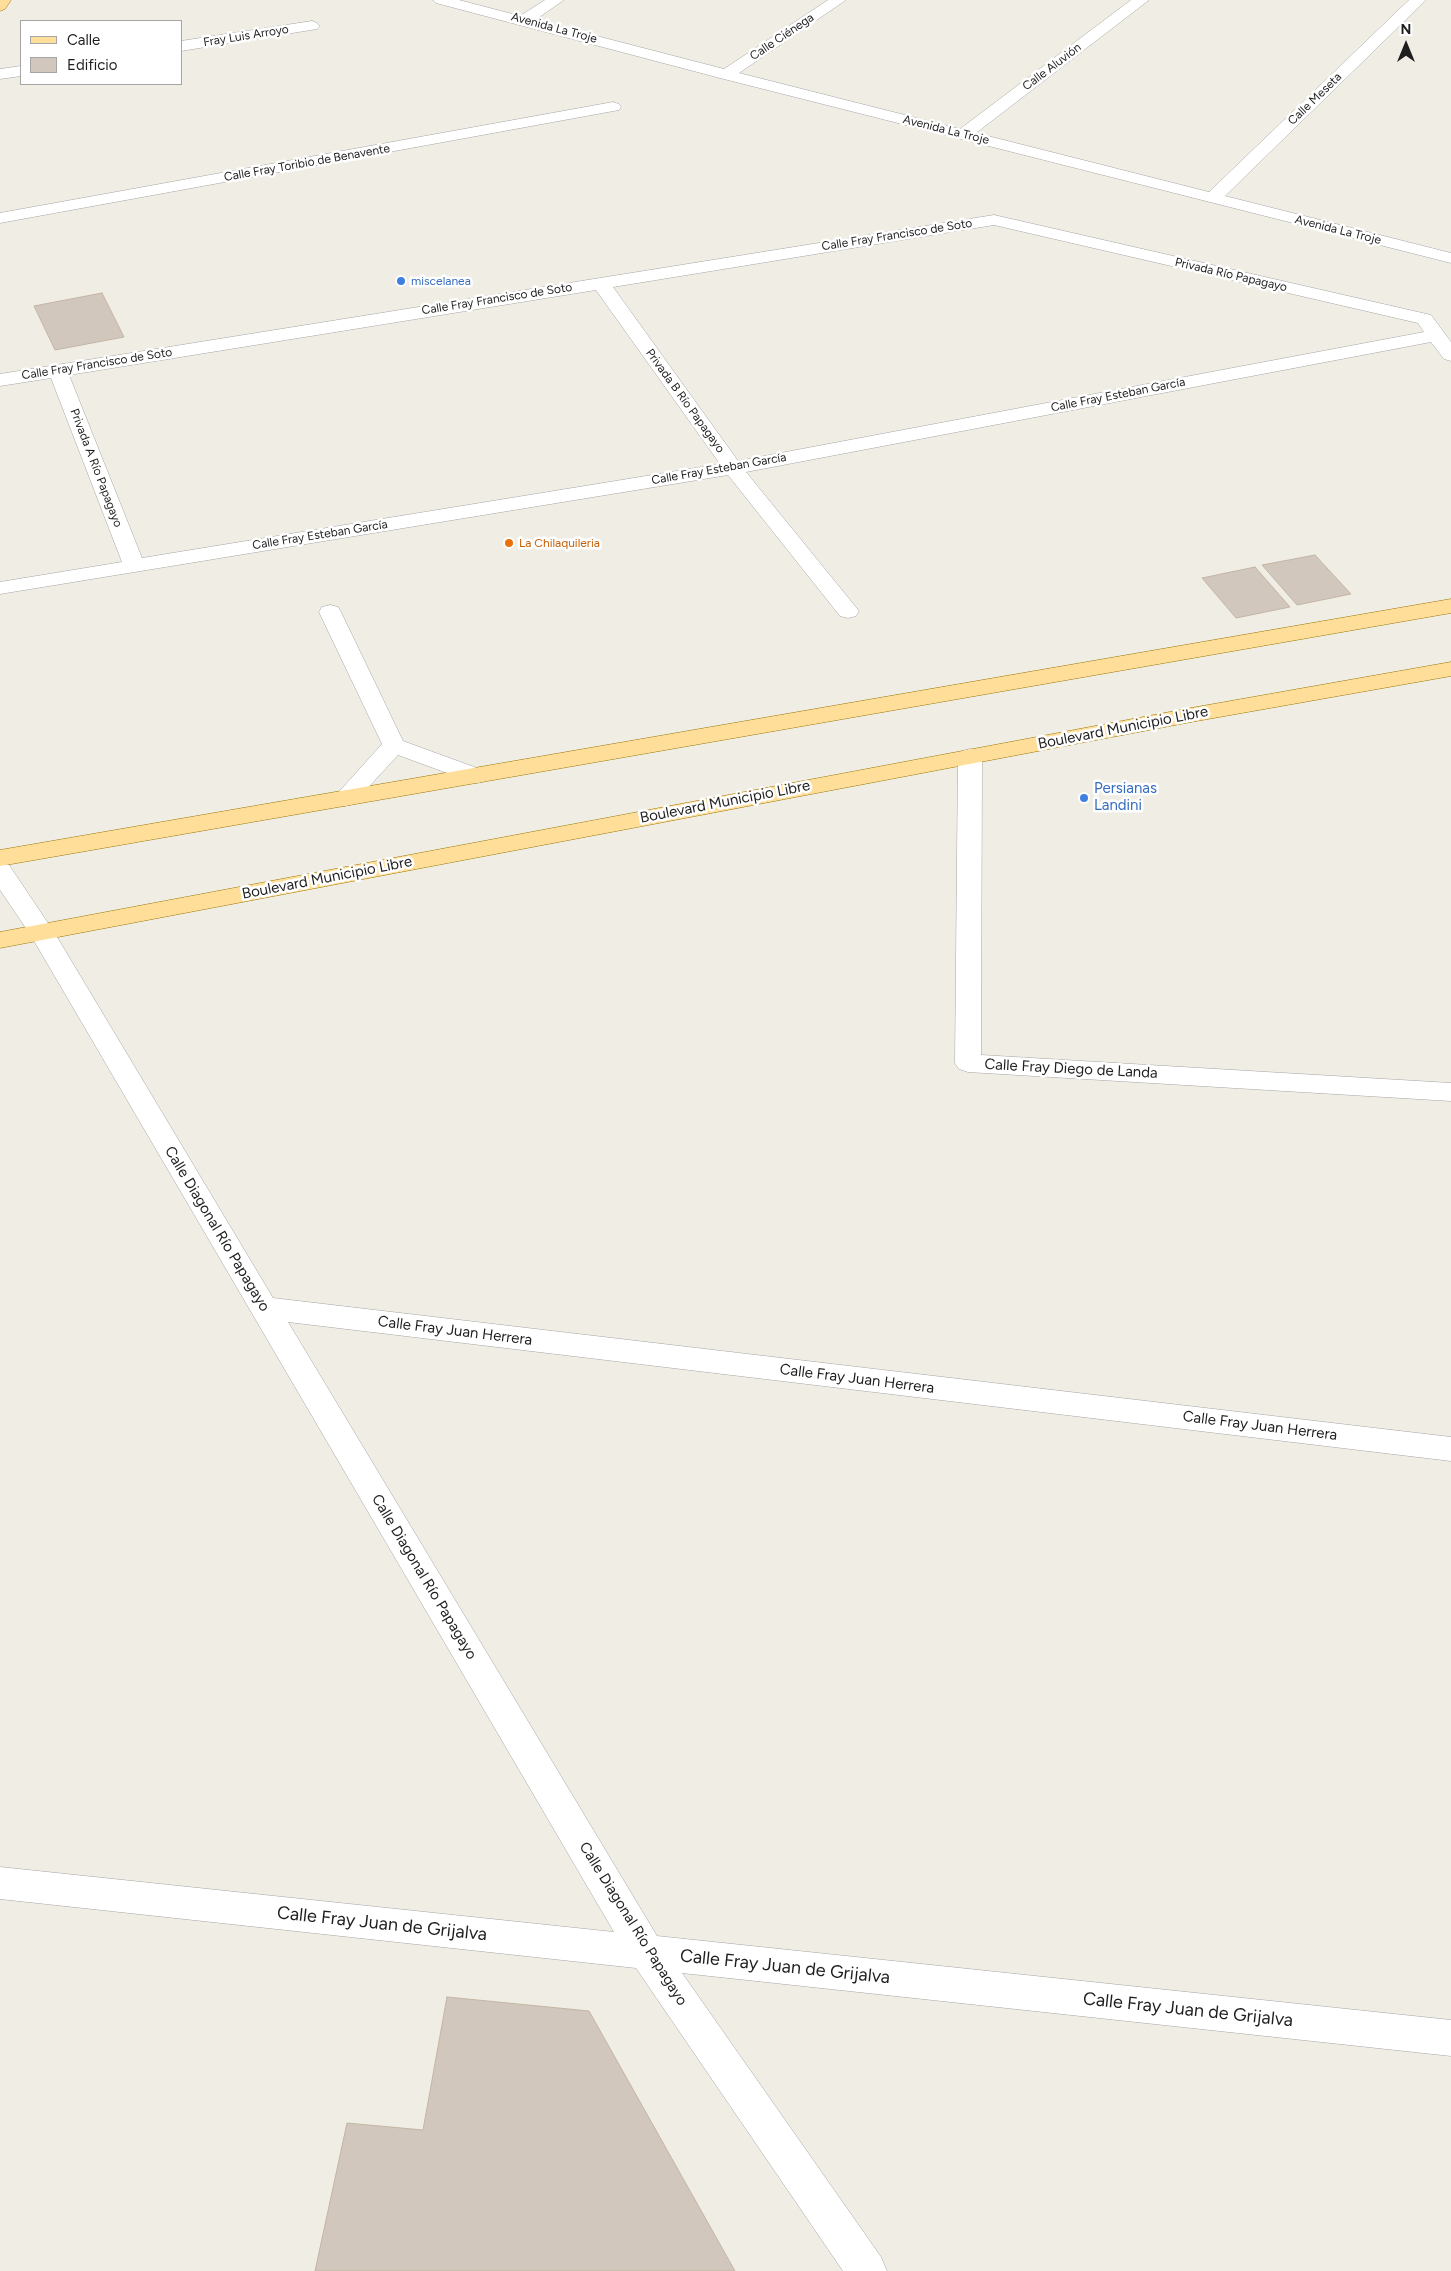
<!DOCTYPE html>
<meta charset="utf-8">
<style>
body{margin:0}
#map{position:relative;width:1451px;height:2271px;overflow:hidden;background:#f0ede4;font-family:Figtree,sans-serif}
canvas{display:block}
.legend{position:absolute;left:20px;top:20px;width:162px;height:65px;box-sizing:border-box;background:#fff;border:1px solid #a5a5a5;margin:0;padding:6px 9px;list-style:none;font-size:15px;color:#1e1e1e}
.legend li{display:flex;align-items:center;gap:10px;height:25px}
.legend b{width:25px;border:1px solid #a5a5a5}
.north{position:absolute;left:1381px;top:20px;width:50px;height:50px;-webkit-text-stroke:4px #fff;paint-order:stroke;rotate:0deg;font-size:14px;font-weight:700;line-height:20px;text-align:center;color:#1e1e1e}
.north::after{content:'';display:block;margin:auto;width:18px;height:22px;background:#1e1e1e;clip-path:polygon(50% 0,100% 100%,50% 72%,0 100%)}
</style>
<div id="map">
<canvas width="1451" height="2271"></canvas>
<ul class="legend">
<li><b style="height:6px;background:#ffde9a"></b>Calle</li>
<li><b style="height:14px;background:#d1c7bc"></b>Edificio</li>
</ul>
<div class="north">N</div>
</div>
<script>
const c = document.querySelector('canvas').getContext('2d');
c.lineJoin = 'round';
function fill(path, color) { c.fillStyle = color; c.fill(path, 'evenodd'); }
const poly = rows => new Path2D(rows.map(r => 'M' + r).join(''));
function stroke(path, color, width, dash) { c.strokeStyle = color; c.lineWidth = width; c.lineCap = dash ? 'butt' : 'round'; c.setLineDash(dash || []); c.stroke(path); }
function label(font, color, halo, rows, align = 'center') {
  c.font = font + ' Figtree,sans-serif'; c.lineWidth = 5; c.setLineDash([]); c.textBaseline = 'middle'; c.strokeStyle = halo; c.fillStyle = color; for (const [text, x, y, turn = 0] of rows) {
    c.save(); c.translate(x, y); c.rotate((+turn || 0) * Math.PI / 180); c.textAlign = isNaN(turn) ? turn : align; if (halo) c.strokeText(text, 0, 0); c.fillText(text, 0, 0); c.restore();
  }
}
const building = poly([
 [102,293,124,337,55,350,34,306,102,293],
 [1315,555,1351,594,1297,605,1262,565,1315,555],
 [1255,567,1290,607,1236,618,1202,578,1255,567],
 [447,1997,589,2011,735,2271,315,2271,347,2123,423,2130,447,1997]
]);
fill(building, '#d1c7bc');
stroke(building, '#c3b5a4', 1);
const minor = poly([
 [433,0,459,0,520,16,545,0,564,0,535,20,724,69,828,0,846,0,739,73,960,129,1131,0,1149,0,976,133,1209,192,1409,0,1426,0,1225,196,1451,253,1451,263,720,78,436,3,433,0],
 [312,21,317,23,320,26,317,29,181,51,181,41,312,21],
 [21,66,21,76,0,79,0,69,21,66],
 [613,102,619,104,621,107,619,110,0,223,0,213,613,102],
 [994,215,1431,315,1451,342,1451,361,1444,359,1431,342,746,472,859,611,856,616,848,618,840,616,728,475,0,594,0,582,122,562,51,378,0,386,0,374,994,215],
 [994,225,1418,323,1424,332,738,461,613,287,994,225],
 [596,290,720,464,142,558,69,375,596,290],
 [330,605,338,607,341,612,403,741,485,771,489,776,485,781,477,783,469,781,398,755,353,804,345,806,337,804,333,799,337,794,382,744,319,612,322,607,330,605],
 [970,749,978,751,982,756,981,1055,1451,1083,1451,1101,968,1072,959,1069,955,1063,958,756,962,751,970,749],
 [0,863,9,865,54,932,273,1298,1451,1437,1451,1461,288,1322,657,1936,1451,2020,1451,2056,682,1973,881,2257,887,2271,843,2271,636,1968,0,1899,0,1867,614,1932,30,934,0,890,0,863]
]);
const major = poly([
 [0,0,11,0,5,9,0,11,0,0],
 [1451,599,1451,613,0,866,0,850,1451,599],
 [1451,662,1451,676,1191,722,0,948,0,932,1191,708,1451,662]
]);
stroke(minor, '#a5a5a5', 1);
stroke(major, '#970', 1);
fill(minor, '#fff');
fill(major, '#ffde9a');
for (const [x, y, r, color] of [
 [401,281,5,"#3f7fe0"],
 [509,543,5,"#e8710a"],
 [1084,798,5,"#3f7fe0"]
]) { const dot = new Path2D(); dot.arc(x, y, r, 0, 2 * Math.PI); c.fillStyle = color; c.fill(dot); stroke(dot, '#fff', 2); }
label('12px', '#1e1e1e', '#fff', [
 ["Avenida La Troje",554,28,15],
 ["Fray Luis Arroyo",246,36,-9],
 ["Calle Ciénega",782,37,-34],
 ["Calle Aluvión",1052,67,-37],
 ["Calle Meseta",1315,99,-44],
 ["Avenida La Troje",946,130,14],
 ["Calle Fray Toribio de Benavente",307,163,-10],
 ["Avenida La Troje",1338,230,14],
 ["Calle Fray Francisco de Soto",897,235,-9],
 ["Privada Río Papagayo",1231,275,13],
 ["Calle Fray Francisco de Soto",497,299,-9],
 ["Calle Fray Francisco de Soto",97,364,-9],
 ["Calle Fray Esteban García",1118,395,-11],
 ["Privada B Río Papagayo",685,401,54],
 ["Privada A Río Papagayo",96,468,69],
 ["Calle Fray Esteban García",719,469,-10],
 ["Calle Fray Esteban García",320,535,-9]
]);
label('12px', '#366cbe', '#fff', [
 ["miscelanea",411,281]
], 'left');
label('12px', '#c56008', '#fff', [
 ["La Chilaquileria",519,543]
], 'left');
label('15px', '#1e1e1e', '#fff', [
 ["Boulevard Municipio Libre",1123,728,-11],
 ["Boulevard Municipio Libre",725,802,-11],
 ["Boulevard Municipio Libre",327,878,-11],
 ["Calle Fray Diego de Landa",1071,1069,3],
 ["Calle Diagonal Río Papagayo",217,1229,59],
 ["Calle Fray Juan Herrera",455,1331,7],
 ["Calle Fray Juan Herrera",857,1379,7],
 ["Calle Fray Juan Herrera",1260,1426,7],
 ["Calle Diagonal Río Papagayo",424,1577,59],
 ["Calle Diagonal Río Papagayo",633,1924,58]
]);
label('15px', '#366cbe', '#fff', [
 ["Persianas",1094,789],
 ["Landini",1094,806]
], 'left');
label('18px', '#1e1e1e', '#fff', [
 ["Calle Fray Juan de Grijalva",382,1924,6],
 ["Calle Fray Juan de Grijalva",785,1967,6],
 ["Calle Fray Juan de Grijalva",1188,2010,6]
]);
</script>
